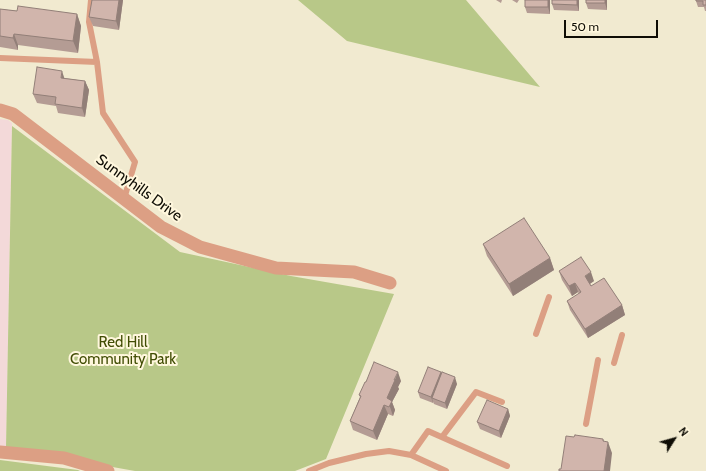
<!DOCTYPE html>
<style>
body{margin:0}
#map{position:relative;width:706px;height:471px;overflow:hidden;background:#f1ead0;font-family:Cabin,sans-serif}
canvas{display:block}
.north{position:absolute;left:654px;top:419px;width:40px;height:40px;-webkit-text-stroke:3px #fff7dd;paint-order:stroke;rotate:53deg;font-size:11px;font-weight:700;line-height:16px;text-align:center;color:#0f0d05}
.north::after{content:'';display:block;margin:auto;width:14px;height:18px;background:#0f0d05;clip-path:polygon(50% 0,100% 100%,50% 72%,0 100%)}
.scale{position:absolute;left:564px;top:20px;width:94px;height:18px;box-sizing:border-box;border:2px solid #0f0d05;border-top:0;padding-left:5px;font-size:12px;line-height:14px;white-space:nowrap;color:#0f0d05;-webkit-text-stroke:3px #fff7dd;paint-order:stroke}
</style>
<div id="map">
<canvas width="706" height="471"></canvas>
<div class="north">N</div>
<div class="scale">50 m</div>
</div>
<script>
const c = document.querySelector('canvas').getContext('2d');
c.lineJoin = 'round';
function fill(path, color) { c.fillStyle = color; c.fill(path, 'evenodd'); }
const poly = rows => new Path2D(rows.map(r => 'M' + r).join(''));
function stroke(path, color, width, dash) { c.strokeStyle = color; c.lineWidth = width; c.lineCap = dash ? 'butt' : 'round'; c.setLineDash(dash || []); c.stroke(path); }
function label(font, color, halo, rows, align = 'center') {
  c.font = font + ' Cabin,sans-serif'; c.lineWidth = 4; c.setLineDash([]); c.textBaseline = 'middle'; c.strokeStyle = halo; c.fillStyle = color; for (const [text, x, y, turn = 0] of rows) {
    c.save(); c.translate(x, y); c.rotate((+turn || 0) * Math.PI / 180); c.textAlign = isNaN(turn) ? turn : align; if (halo) c.strokeText(text, 0, 0); c.fillText(text, 0, 0); c.restore();
  }
}
fill(poly([
 [0,119,8,120,12,123,6,448,0,447]
]), '#f3d9d9');
fill(poly([
 [298,0,466,0,540,87,347,41],
 [12,126,180,252,291,276,394,294,326,459,295,471,135,471,6,448],
 [0,460,78,470,80,471,0,471]
]), '#b8c888');
stroke(poly([
 [91,0,89,22,97,62],
 [0,58,97,62,103,113,135,162,124,199],
 [536,334,549,297],
 [614,363,622,335],
 [586,424,598,360],
 [442,437,476,392,502,402],
 [411,455,428,431,507,466],
 [309,471,329,463,366,454,389,451,411,455,446,471]
]), '#dc9f84', 6);
stroke(poly([
 [0,110,13,114,161,227,200,247,276,268,354,272,390,283],
 [0,452,64,458,108,471]
]), '#dc9f84', 13);
fill(poly([
 [92,0,123,0,119,30,93,26,89,17],
 [496,0,502,0,501,3],
 [512,0,519,0,517,3],
 [550,0,550,14,527,13,525,7],
 [579,0,579,11,554,10,552,4],
 [607,0,607,10,588,9,586,3],
 [706,0,706,11,705,11,704,7,698,7,696,1],
 [0,9,17,11,77,14,81,26,78,53,18,45,18,50,0,47],
 [64,78,85,81,89,90,85,117,58,113,56,106,37,103,33,94],
 [483,244,550,258,554,270,513,296,487,256],
 [559,271,594,281,590,284,591,286,622,305,625,315,588,338,570,310,567,301,579,294,578,292,572,296,562,280],
 [441,372,442,373,457,384,447,409,434,404,433,402,433,403,420,398,418,392],
 [401,381,398,387,399,389,392,402,395,410,393,416,388,414,377,440,353,430,350,421,360,397,359,395,366,382],
 [508,409,510,416,501,438,480,429,477,422]
]), '#b49c94');
fill(poly([
 [119,0,123,0,119,30,116,21],
 [548,0,550,0,550,14,548,7],
 [577,0,579,0,579,11,577,5],
 [605,0,607,0,607,10,605,3],
 [77,14,81,26,78,53,73,41],
 [14,34,18,45,18,50,13,38],
 [62,71,65,80,61,78],
 [85,81,89,90,85,117,82,108],
 [550,258,554,270,513,296,509,284],
 [591,272,594,281,588,285,585,276],
 [575,283,578,292,572,296,569,286],
 [622,305,625,315,588,338,585,329],
 [398,372,401,381,398,387,399,389,392,402,395,410,393,416,387,398],
 [441,372,443,378,432,398,433,402,433,403,431,397],
 [455,377,457,384,447,409,445,403],
 [384,405,388,414,377,440,373,431],
 [508,409,510,416,501,438,499,431],
 [603,439,607,449,608,442,612,453,610,471,604,471]
]), '#927f78');
const building = poly([
 [92,0,119,0,116,21,89,17,92,0],
 [525,0,548,0,548,7,525,7,525,0],
 [552,0,577,0,577,5,552,4,552,0],
 [586,0,605,0,605,3,586,3,586,0],
 [696,0,706,0,706,5,703,5,703,1,696,1,696,0],
 [18,6,77,14,73,41,14,34,13,38,0,36,0,9,17,11,18,6],
 [37,67,62,71,61,78,85,81,82,108,55,104,56,97,33,94,37,67],
 [524,218,550,258,509,284,483,244,524,218],
 [581,257,591,272,585,276,591,286,604,278,622,305,585,329,567,301,581,292,575,283,569,286,559,271,581,257],
 [374,362,398,372,394,380,395,380,387,398,392,401,389,407,384,405,373,431,350,421,361,396,359,395,365,382,366,382,374,362],
 [428,367,441,372,431,397,418,392,428,367],
 [442,372,455,377,445,403,432,398,442,372],
 [487,400,508,409,499,431,477,422,487,400],
 [575,435,603,439,603,441,608,442,604,471,559,471,559,469,561,469,566,436,574,437,575,435]
]);
fill(building, '#d1b5ac');
stroke(building, '#927f78', 1);
label('15px', '#0f0d05', '#fff7dd', [
 ["Sunnyhills Drive",139,188,36]
]);
label('15px', '#414d04', '#fff7dd', [
 ["Red Hill",123,343],
 ["Community Park",123,360]
]);
</script>
